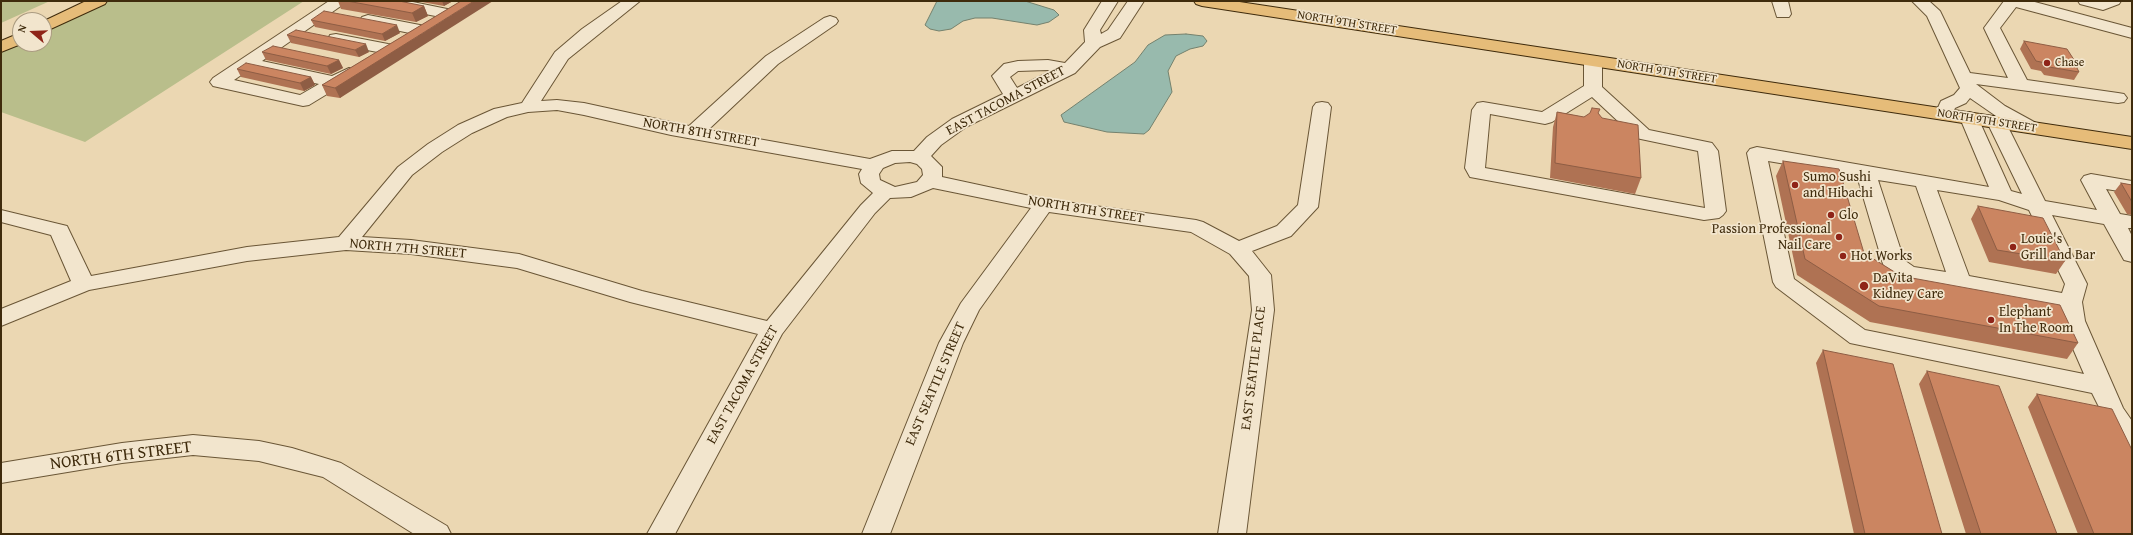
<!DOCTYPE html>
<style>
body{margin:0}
#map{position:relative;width:2133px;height:535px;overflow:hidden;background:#ebd7b2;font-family:"Gentium Book Plus",serif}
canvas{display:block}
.frame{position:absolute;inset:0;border:2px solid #3f2b0c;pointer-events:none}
.north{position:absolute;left:12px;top:12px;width:40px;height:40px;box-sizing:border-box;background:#f2e5cd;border:1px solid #aa9b80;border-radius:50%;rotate:289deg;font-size:11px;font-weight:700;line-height:16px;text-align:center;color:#3f2b0c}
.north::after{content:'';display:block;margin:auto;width:14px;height:18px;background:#8f2418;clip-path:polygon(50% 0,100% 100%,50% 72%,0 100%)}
</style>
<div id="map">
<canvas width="2133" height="535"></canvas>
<div class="frame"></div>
<div class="north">N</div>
</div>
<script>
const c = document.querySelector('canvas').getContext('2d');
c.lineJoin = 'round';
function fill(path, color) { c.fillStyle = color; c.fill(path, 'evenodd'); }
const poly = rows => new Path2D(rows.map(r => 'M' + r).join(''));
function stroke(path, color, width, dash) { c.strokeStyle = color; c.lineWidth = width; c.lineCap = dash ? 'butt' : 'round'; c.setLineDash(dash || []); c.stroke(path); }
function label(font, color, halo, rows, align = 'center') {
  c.font = font + ' "Gentium Book Plus",serif'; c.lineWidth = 3.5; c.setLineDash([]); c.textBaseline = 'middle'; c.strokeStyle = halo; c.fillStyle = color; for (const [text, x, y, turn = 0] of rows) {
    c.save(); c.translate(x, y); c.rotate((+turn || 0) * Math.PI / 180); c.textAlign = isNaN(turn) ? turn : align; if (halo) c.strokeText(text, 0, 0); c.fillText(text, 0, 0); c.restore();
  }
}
fill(poly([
 [1,1,50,1,1,23],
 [109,1,304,1,85,142,1,112,1,52,20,44,44,44,44,31]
]), '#b9be8b');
const water = poly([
 [937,1,1025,1,1054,10,1059,15,1049,22,1037,25,992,18,975,18,963,21,951,29,939,31,930,29,925,25,937,1],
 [1186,34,1203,36,1207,41,1203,46,1190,49,1176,56,1168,71,1172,92,1149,130,1144,134,1107,132,1064,122,1061,115,1135,62,1148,45,1165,35,1186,34]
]);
fill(water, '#98baad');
stroke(water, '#74816d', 1);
const minor = poly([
 [329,1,348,1,262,61,332,76,349,68,355,69,358,73,355,77,309,105,303,106,213,86,210,82,213,78,329,1],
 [250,69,319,84,300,95,234,80,250,69],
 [375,1,408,1,452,10,454,13,452,16,446,18,383,6,377,4,375,1],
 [622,1,640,1,568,59,541,101,557,100,584,103,689,126,766,56,824,18,830,16,836,18,838,21,836,24,778,64,708,130,870,159,892,151,914,151,927,137,952,119,1003,94,992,76,1004,64,1018,61,1048,60,1065,63,1085,42,1084,30,1102,1,1118,1,1100,30,1101,34,1108,30,1128,1,1144,1,1120,38,1100,47,1075,73,966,127,941,145,931,156,942,167,942,177,1044,199,1196,220,1203,222,1239,241,1277,226,1298,205,1313,107,1316,103,1322,102,1328,103,1331,107,1318,207,1291,236,1252,251,1271,275,1274,310,1246,534,1218,534,1252,310,1249,276,1230,254,1191,232,1049,212,979,310,963,343,890,534,862,534,939,343,961,303,1031,208,933,188,911,197,890,198,875,213,782,334,675,534,647,534,758,334,630,302,517,268,411,254,346,250,247,261,89,290,1,326,1,309,71,281,51,235,1,222,1,210,67,226,91,276,247,247,339,237,398,167,428,144,458,125,494,109,522,103,555,52,582,29,622,1],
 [1048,70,1051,71,1017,88,1010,77,1018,71,1048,70],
 [557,110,584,115,671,135,862,169,859,174,861,183,873,193,861,205,767,321,642,291,519,254,411,240,362,237,412,175,442,152,472,133,507,117,528,112,557,110],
 [910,162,917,164,922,169,923,175,917,182,895,187,880,180,879,174,883,168,895,163,910,162],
 [1772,1,1788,1,1791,14,1789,17,1777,17,1772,1],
 [1912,1,1929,1,1940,11,1970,73,2008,78,1984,28,2004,1,2031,1,2132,28,2132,38,2016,7,2000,28,2027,80,2118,93,2124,94,2127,98,2124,102,2118,103,1976,84,2005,106,2036,123,2038,127,2036,131,2029,133,2005,121,2045,201,2097,210,2081,180,2084,176,2091,174,2132,181,2132,193,2106,189,2120,214,2132,216,2132,228,2128,228,2132,236,2132,262,2124,260,2104,224,2052,215,2087,284,2082,302,2085,321,2123,408,2132,421,2132,458,2123,455,2092,393,1850,343,1776,287,1773,282,1747,153,1750,149,1757,147,1989,187,1960,118,1962,114,1969,112,1976,114,1978,118,2011,191,2022,194,1987,122,1989,118,1996,116,1970,98,1966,103,1955,108,1951,118,1944,120,1937,118,1935,114,1941,101,1954,95,1960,88,1927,16,1912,1],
 [1768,161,1857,176,1883,264,1886,269,1900,278,2060,307,2061,321,2084,374,1865,330,1794,279,1768,161],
 [1878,180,1916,186,1946,272,1914,267,1904,260,1878,180],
 [1937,190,1999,200,2029,210,2065,284,2062,293,1969,276,1937,190],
 [2078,1,2121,1,2119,4,2103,10,2080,4,2078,1],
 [368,15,425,26,427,30,425,34,419,35,362,23,360,20,362,17,368,15],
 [336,34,388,44,394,45,396,49,394,53,388,54,330,43,328,39,330,35,336,34],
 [1593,56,1599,57,1602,61,1602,87,1649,130,1712,143,1718,151,1726,211,1723,215,1719,218,1704,220,1470,177,1465,168,1472,110,1477,103,1483,102,1542,112,1584,86,1584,61,1587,57,1593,56],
 [1592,97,1636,138,1698,151,1705,208,1485,168,1490,114,1545,124,1552,122,1592,97],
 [193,435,259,441,292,448,341,463,447,526,451,534,414,534,323,477,259,461,193,455,122,463,1,483,1,463,122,443,193,435]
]);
const major = poly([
 [86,1,107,1,105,4,44,32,44,21,86,1],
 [1194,1,1233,1,2132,137,2132,149,1202,6,1196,4,1194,1],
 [20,33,21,44,1,52,1,41,20,33]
]);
stroke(minor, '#6a5636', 2);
stroke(major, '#3f2b0c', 2);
fill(minor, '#f2e5cd');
fill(major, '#e6bc79');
fill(poly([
 [338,1,399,1,424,6,428,16,416,22,341,9],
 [416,1,453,1,444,6],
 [461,1,340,98,327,96,322,85],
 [311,20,400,33,385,41,315,27],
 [287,35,369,52,359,57,291,43],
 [2024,41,2078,66,2077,69,2079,72,2074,80,2044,75,2041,71,2031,69,2020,49],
 [262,52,339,60,343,68,331,74,266,60],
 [237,69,311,77,315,85,304,91,241,77],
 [1557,112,1584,117,1598,113,1641,178,1635,194,1550,178,1553,127],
 [1783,161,1864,253,1901,276,2078,343,2067,359,1870,322,1797,275,1776,176],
 [2121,183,2132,185,2132,215,2127,214,2114,192],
 [1978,206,2065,261,2056,274,1989,262,1971,219],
 [1823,350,1942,534,1854,534,1816,363],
 [1927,371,2057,534,1966,534,1919,384],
 [2037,394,2132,534,2078,534,2028,407]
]), '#af7253');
fill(poly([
 [442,1,453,1,444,6],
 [474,1,493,1,340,98,335,88],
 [424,6,428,16,416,22,412,13],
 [397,25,400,33,385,41,382,34],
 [366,44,369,52,359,57,355,50],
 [339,60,343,68,331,74,327,66],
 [311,77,315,85,304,91,300,83]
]), '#8e5d44');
const building = poly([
 [347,1,399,1,424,6,412,13,347,1],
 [461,1,474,1,335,88,322,85,461,1],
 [324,11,397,25,382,34,311,20,324,11],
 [296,30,366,44,355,50,287,35,296,30],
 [2024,41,2067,49,2078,66,2076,66,2079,72,2049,67,2046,63,2036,61,2024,41],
 [273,46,339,60,327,66,262,52,273,46],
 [246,63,311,77,300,83,237,69,246,63],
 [1592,108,1600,109,1598,113,1602,118,1638,125,1641,178,1555,163,1557,112,1584,117,1590,113,1592,108],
 [1783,161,1839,169,1864,253,1901,276,2060,305,2078,343,1879,306,1805,259,1783,161],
 [2121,183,2132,185,2132,202,2121,183],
 [1978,206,2043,218,2065,261,1997,250,1978,206],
 [1823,350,1893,364,1942,534,1865,534,1823,350],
 [1927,371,1999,386,2057,534,1981,534,1927,371],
 [2037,394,2112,409,2132,450,2132,534,2094,534,2037,394]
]);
fill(building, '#cb8561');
stroke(building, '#8e5d44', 1);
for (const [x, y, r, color] of [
 [2047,63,4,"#8f2418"],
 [1795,185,4,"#8f2418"],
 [1831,215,4,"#8f2418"],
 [1839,237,4,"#8f2418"],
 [2013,247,4,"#8f2418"],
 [1843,256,4,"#8f2418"],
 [1864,286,5,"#8f2418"],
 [1991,320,4,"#8f2418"]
]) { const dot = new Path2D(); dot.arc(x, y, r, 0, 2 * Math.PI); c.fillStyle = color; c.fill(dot); stroke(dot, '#f2e5cd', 1.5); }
label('12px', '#3f2b0c', '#f2e5cd', [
 ["NORTH 9TH STREET",1347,23,9],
 ["NORTH 9TH STREET",1667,72,9],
 ["NORTH 9TH STREET",1987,121,9]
]);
label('12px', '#3f2b0c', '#f2e5cd', [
 ["Chase",2055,63]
], 'left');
label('14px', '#3f2b0c', '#f2e5cd', [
 ["EAST TACOMA STREET",1006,101,-28],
 ["NORTH 8TH STREET",701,133,10],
 ["NORTH 8TH STREET",1086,210,9],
 ["NORTH 7TH STREET",408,249,5],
 ["EAST SEATTLE PLACE",1254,368,-83],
 ["EAST SEATTLE STREET",936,384,-67],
 ["EAST TACOMA STREET",743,385,-61]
]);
label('14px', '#3f2b0c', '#f2e5cd', [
 ["Sumo Sushi",1803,177],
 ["and Hibachi",1803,193],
 ["Glo",1839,215],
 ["Passion Professional",1831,229,"right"],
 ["Nail Care",1831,245,"right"],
 ["Louie's",2021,239],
 ["Grill and Bar",2021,255],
 ["Hot Works",1851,256],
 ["DaVita",1873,278],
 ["Kidney Care",1873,294],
 ["Elephant",1999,312],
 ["In The Room",1999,328]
], 'left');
label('17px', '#3f2b0c', '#f2e5cd', [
 ["NORTH 6TH STREET",121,456,-7]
]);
</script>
